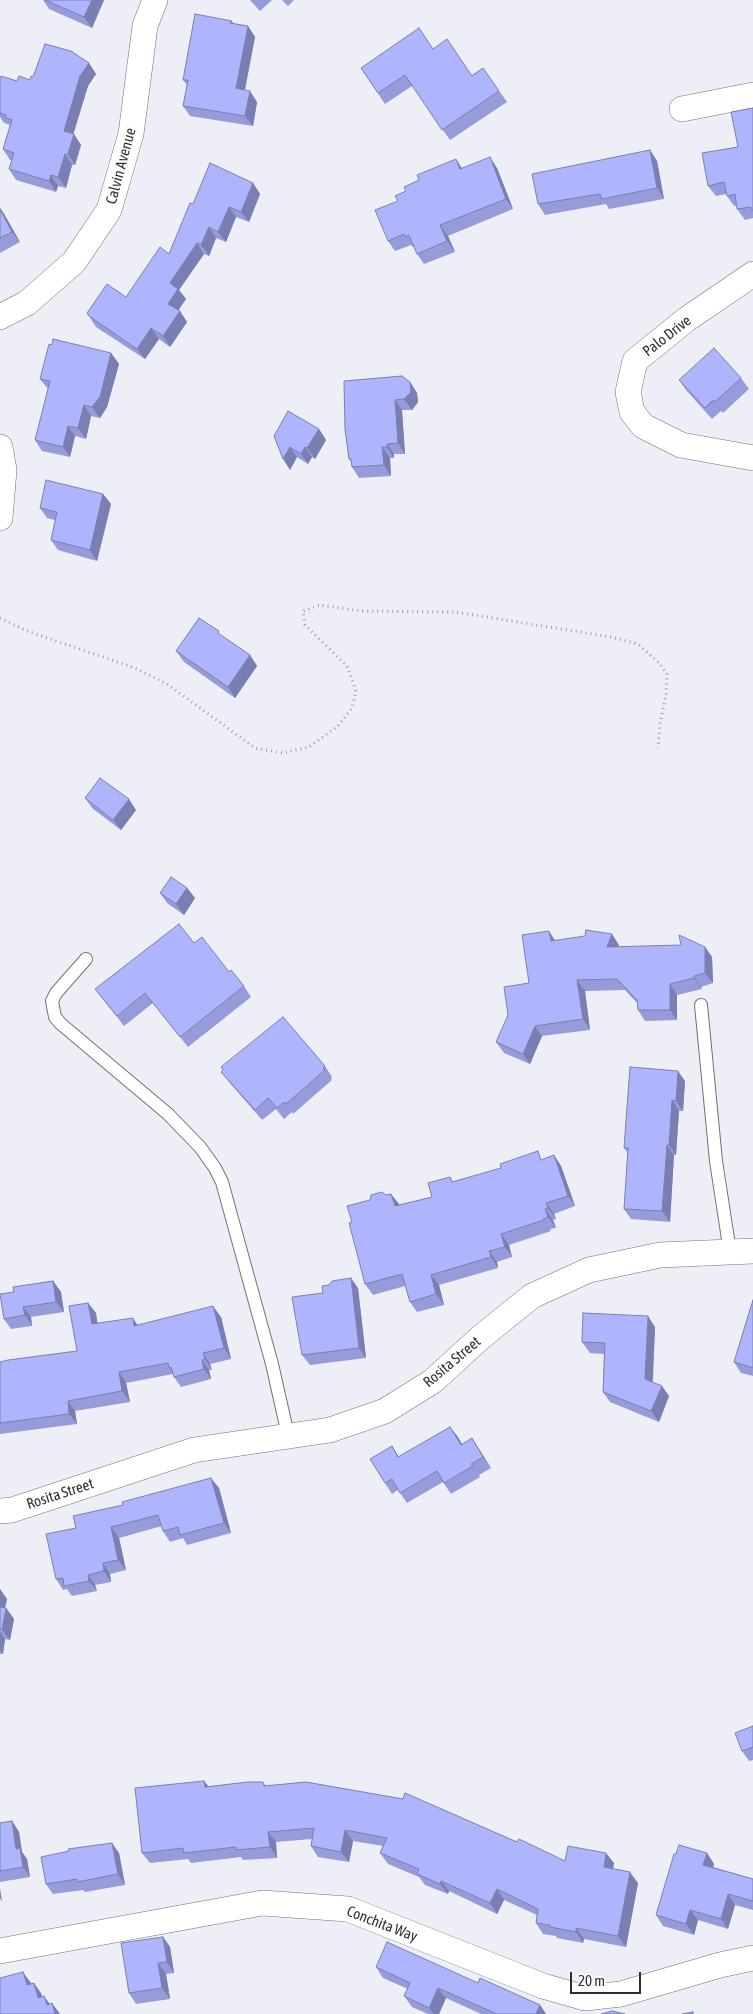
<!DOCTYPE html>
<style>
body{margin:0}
#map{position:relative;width:753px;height:2014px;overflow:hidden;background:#eeeff6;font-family:"Asap Condensed",sans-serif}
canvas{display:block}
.scale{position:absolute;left:570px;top:1972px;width:71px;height:22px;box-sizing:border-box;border:2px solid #2f3032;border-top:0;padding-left:6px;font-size:15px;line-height:18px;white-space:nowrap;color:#2f3032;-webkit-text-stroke:4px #fdfdfe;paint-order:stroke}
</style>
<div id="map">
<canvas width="753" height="2014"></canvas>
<div class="scale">20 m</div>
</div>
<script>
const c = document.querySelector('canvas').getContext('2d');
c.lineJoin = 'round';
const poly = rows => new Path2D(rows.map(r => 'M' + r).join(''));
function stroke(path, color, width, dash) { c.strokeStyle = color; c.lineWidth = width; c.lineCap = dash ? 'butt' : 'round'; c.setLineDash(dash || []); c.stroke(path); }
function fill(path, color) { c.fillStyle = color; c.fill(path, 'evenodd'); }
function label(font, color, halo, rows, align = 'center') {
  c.font = font + ' "Asap Condensed",sans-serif'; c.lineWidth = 5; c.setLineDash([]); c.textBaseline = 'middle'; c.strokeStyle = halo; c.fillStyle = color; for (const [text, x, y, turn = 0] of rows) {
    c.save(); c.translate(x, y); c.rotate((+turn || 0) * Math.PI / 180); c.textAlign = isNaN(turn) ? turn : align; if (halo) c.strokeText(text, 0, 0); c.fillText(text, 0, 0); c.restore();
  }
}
const lane = poly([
 [86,959,56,993,52,1001,55,1017,61,1024,168,1114,200,1147,215,1168,222,1182,272,1364,288,1435],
 [701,1005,716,1161,730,1252]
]);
const street = poly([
 [682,109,753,95],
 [753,274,687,319,635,361,628,392,632,412,643,426,681,445,753,458],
 [0,317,27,303,74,262,109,210,131,134,145,26,155,0],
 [0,447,4,470,0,518],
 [0,1511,12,1510,194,1450,330,1430,385,1411,433,1381,480,1338,532,1296,589,1270,660,1255,753,1251],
 [0,1951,262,1903,348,1909,543,1986,585,1998,621,1994,720,1965,753,1958]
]);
stroke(lane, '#717278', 14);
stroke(street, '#717278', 26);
stroke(poly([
 [0,618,27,631,135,668,167,684,255,748,282,753,309,747,338,726,352,708,356,691,347,666,305,625,303,611,320,605,361,611,456,612,611,637,638,644,659,663,667,674,666,696,660,723,658,748]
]), '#9e9fa4', 3, [1, 4]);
stroke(lane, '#fff', 12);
stroke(street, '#fff', 25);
fill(poly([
 [43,0,104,0,92,28,49,9],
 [250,0,272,0,260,11],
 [282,0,294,0,288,6],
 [232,21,234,24,248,26,255,37,245,90,257,102,253,126,190,116,183,106,187,85,183,80],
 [89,63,96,74,88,86,73,134,81,145,75,165,72,165,66,188,58,186,56,192,16,180,9,169,12,160,10,160,3,149,10,125,4,123,0,117,0,80,17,81,30,80,33,77],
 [361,68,472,75,483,68,507,102,450,140,412,86,385,104],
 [753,108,753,218,745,220,737,209,737,206,734,206,727,196,726,194,716,196,708,186,738,147],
 [650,150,657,161,664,199,609,209,606,204,545,215,538,204],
 [456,159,462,169,497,168,513,209,448,236,455,252,424,264,417,254,414,247,413,247,411,245,395,251,388,241,398,201,406,191,419,180],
 [253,183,260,194,249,222,236,217,226,242,216,238,209,256,204,254,179,290,186,299,178,310,187,322,170,347,159,339,145,359,96,327,87,313,126,297,169,254,193,204],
 [0,208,20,242,0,253],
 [111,353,119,364,107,407,100,418,91,416,86,439,75,436,70,457,42,451,35,440,48,389,40,379],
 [741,378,749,389,723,413,721,411,712,419,686,390,679,380],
 [410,382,417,393,418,402,412,410,402,410,405,454,394,454,394,458,390,458,391,476,359,478,352,467,352,463,349,459,345,429],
 [319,429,326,440,315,459,312,457,308,464,297,457,290,470,274,436],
 [103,494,111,504,97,561,58,550,51,540,55,520,47,518,40,508],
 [223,637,250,655,257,666,235,698,184,662,176,651],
 [85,798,136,810,121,830,93,809],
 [187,888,195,898,184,915,167,903,160,893],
 [555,940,619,945,618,947,705,947,712,957,713,983,701,987,702,989,677,995,677,1020,645,1021,638,1010,637,1003,625,990,585,991,590,1030,542,1036,530,1064,504,1053,496,1042,529,983],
 [194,943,229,972,244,986,251,997,188,1047,153,1003,124,1026,95,989],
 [325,1066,332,1077,331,1078,332,1080,293,1114,292,1112,284,1119,276,1109,262,1120,229,1082,221,1072,223,1070,221,1067],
 [685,1081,683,1111,679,1111,676,1155,674,1155,670,1222,631,1219,624,1209,628,1153,624,1148],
 [554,1155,561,1166,575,1206,554,1214,556,1219,553,1220,556,1228,550,1229,551,1231,509,1245,512,1257,497,1262,498,1268,439,1285,444,1305,417,1312,410,1302,405,1286,373,1295,365,1284,352,1222,391,1194,399,1205,432,1197,450,1177,453,1182,543,1159],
 [53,1281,61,1292,64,1312,31,1317,32,1326,11,1329,4,1319,14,1292],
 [358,1288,366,1358,310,1365,302,1355],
 [753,1300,753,1376,741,1373,734,1362],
 [88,1303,96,1313,97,1323,138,1325,221,1317,231,1359,210,1364,212,1370,209,1370,211,1379,181,1387,174,1377,173,1374,126,1383,130,1402,75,1411,77,1424,0,1434,0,1362,77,1351],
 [655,1327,653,1382,669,1396,659,1422,610,1402,603,1392,604,1354,590,1353,582,1342],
 [450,1427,462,1444,479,1449,491,1468,479,1475,480,1477,451,1494,443,1482,407,1503,398,1490,392,1494,385,1483,392,1446,399,1457],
 [219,1488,231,1533,187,1545,183,1538,170,1542,163,1531,162,1526,119,1538,126,1570,110,1574,111,1582,95,1585,97,1591,72,1596,67,1589,63,1590,56,1579,76,1528],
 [0,1589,7,1599,5,1608,6,1608,14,1619,10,1640,5,1639,3,1654,0,1654],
 [753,1726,753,1760,749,1761,742,1751],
 [204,1781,209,1787,263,1782,266,1786,517,1842,565,1861,614,1863,613,1869,638,1883,626,1947,584,1939,583,1943,557,1938,556,1936,543,1934,536,1923,537,1915,504,1900,497,1914,449,1891,448,1894,425,1885,419,1877,388,1864,380,1853,383,1846,353,1841,349,1862,318,1857,311,1846,312,1839,276,1842,277,1858,243,1860,241,1857,191,1863,188,1859,150,1863,142,1853],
 [12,1821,19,1832,22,1852,27,1859,30,1877,0,1882,0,1823],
 [119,1853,125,1885,85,1892,83,1890,53,1894,46,1884],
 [707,1853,714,1864,713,1867,753,1879,753,1910,735,1905,728,1929,698,1920,694,1935,663,1926,656,1915,676,1854],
 [163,1937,170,1947,174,1973,166,1974,170,1999,136,2004,129,1993],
 [376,1967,478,1983,540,2005,546,2014,481,2014,446,1998,439,2014,428,2014,412,2007,404,1996,408,1989,383,1978]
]), '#969cda');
fill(poly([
 [92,0,104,0,92,28,84,17],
 [248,26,255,37,243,99,236,88],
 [89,63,96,74,88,86,71,142,64,131,80,76],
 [250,91,257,102,253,126,245,116],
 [74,134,81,145,75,165,68,154],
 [650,150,657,161,664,199,657,188],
 [65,154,72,165,66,188,58,177],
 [490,157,497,168,513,209,506,199],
 [456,159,463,170,460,169],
 [51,175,58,186,56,192,49,181],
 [253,183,260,194,249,222,241,212],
 [229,207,236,217,226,242,218,232],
 [0,208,3,212,20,242,12,232,0,209],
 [440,225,448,236,455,252,447,241],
 [209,227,216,238,209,256,201,245],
 [197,243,204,254,179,290,186,299,176,314,168,304,170,283],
 [180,311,187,322,170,347,163,336],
 [151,328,159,339,145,359,137,349],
 [111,353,119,364,107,407,100,418,92,407],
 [410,382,417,393,418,402,412,410,404,399],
 [395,400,402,410,405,454,398,443],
 [84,405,91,416,86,439,78,428],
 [68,426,75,436,70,457,63,447],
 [319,429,326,440,315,459,307,448],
 [387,444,394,454,394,458,387,447],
 [290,447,297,457,290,470,283,459],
 [305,447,312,457,308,464,301,454],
 [382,447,390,458,391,476,384,465],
 [103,494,111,504,97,561,90,550],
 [250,655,257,666,235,698,228,687],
 [129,799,136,810,121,830,113,820],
 [187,888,195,898,184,915,176,904],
 [549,931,556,942,551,941],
 [612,934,619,945,614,958,607,947],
 [705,947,712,957,713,983,705,973],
 [694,976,701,987,702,989,694,978],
 [577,980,585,991,590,1030,583,1019],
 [670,984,677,995,677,1020,670,1010],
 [535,1026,542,1036,530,1064,523,1054],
 [678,1071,685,1081,683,1111,676,1101],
 [672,1100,679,1111,676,1155,669,1145],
 [667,1145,674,1155,670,1222,662,1211],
 [554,1155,561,1166,575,1206,568,1196],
 [391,1194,399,1204,402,1217,395,1206],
 [546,1203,554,1214,556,1219,548,1208],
 [545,1209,553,1220,556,1228,548,1217],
 [501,1234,509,1245,512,1257,505,1247],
 [489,1251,497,1262,498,1268,491,1257],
 [431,1275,439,1285,444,1305,436,1294],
 [351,1278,358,1288,366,1358,359,1348],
 [53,1281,61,1292,64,1312,56,1302],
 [88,1303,96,1313,99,1334,92,1324],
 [213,1306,221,1317,231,1359,224,1348],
 [23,1307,31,1317,32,1326,25,1315],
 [648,1316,655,1327,652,1389,645,1379],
 [133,1318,140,1329,134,1326],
 [203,1353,210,1364,212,1370,205,1359],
 [202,1360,209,1370,211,1379,204,1369],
 [119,1372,126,1383,130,1402,122,1391],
 [662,1386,669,1396,659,1422,651,1411],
 [68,1401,75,1411,77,1424,69,1414],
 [450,1427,458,1437,468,1455,461,1445],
 [472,1438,479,1449,491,1468,483,1457],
 [211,1478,219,1488,231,1533,224,1523],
 [111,1527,119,1538,126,1570,118,1560],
 [103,1563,110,1574,111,1582,104,1571],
 [88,1575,95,1585,97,1591,89,1581],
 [0,1589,7,1599,3,1617,0,1612],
 [6,1608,14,1619,10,1640,2,1630],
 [0,1632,5,1639,3,1654,0,1650],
 [204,1781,212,1791,205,1787],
 [12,1821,19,1832,22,1852,27,1859,30,1877,23,1867,16,1849],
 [345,1830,353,1841,349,1862,341,1852],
 [268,1832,276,1842,277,1858,270,1847],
 [112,1843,119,1853,125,1885,118,1874],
 [606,1853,614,1863,611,1878,604,1867],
 [707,1853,714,1864,711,1875,703,1865],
 [630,1872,638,1883,626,1947,618,1936],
 [441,1881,449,1891,448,1894,440,1884],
 [0,1888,2,1902,0,1898],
 [497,1889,504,1900,497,1914,490,1903],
 [728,1894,735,1905,728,1929,721,1919],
 [690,1910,698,1920,694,1935,686,1924],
 [576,1928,584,1939,583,1943,576,1932],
 [163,1937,170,1947,174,1973,167,1962],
 [158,1963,166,1974,170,1999,162,1988],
 [23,1972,31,1983,34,1995,27,1985],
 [34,1983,41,1993,46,2008,38,1998],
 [438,1988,446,1998,439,2014,434,2014,429,2008],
 [44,1996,52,2007,47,2005],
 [52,2003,60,2014,55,2014],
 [540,2005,546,2014,536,2014]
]), '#7a7fb1');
const building = poly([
 [45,0,92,0,84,17,45,0],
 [195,14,232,21,230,23,248,26,236,88,250,91,245,116,183,106,188,80,183,80,195,14],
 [419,28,433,49,447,39,472,76,483,68,499,91,442,130,405,75,378,93,361,68,419,28],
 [45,44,71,51,89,63,80,76,64,131,74,134,68,154,65,154,58,177,51,175,49,181,9,169,14,153,3,149,12,120,6,118,6,115,0,113,0,80,1,76,17,81,19,76,30,80,31,76,33,77,45,44],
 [753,108,753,210,751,210,751,207,737,209,735,194,727,196,724,182,708,186,702,153,738,147,731,112,753,108],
 [650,150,657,188,602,199,600,194,538,204,532,174,650,150],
 [490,157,506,199,440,225,447,241,417,254,409,235,405,237,404,234,388,241,375,210,398,201,395,196,406,191,404,187,419,180,417,175,456,159,460,169,490,157],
 [210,163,253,183,241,212,229,207,218,232,209,227,201,245,197,243,170,283,178,289,168,304,180,311,163,336,151,328,137,349,89,316,87,313,107,284,126,297,160,247,169,254,190,203,193,204,210,163],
 [0,209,12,232,0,238,0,209],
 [53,339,111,353,100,397,92,407,84,405,78,428,68,426,63,447,35,440,50,381,40,379,49,344,52,345,53,339],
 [714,348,741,378,715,402,713,400,705,408,679,380,714,348],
 [402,376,410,382,411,392,404,399,395,400,398,443,387,444,387,447,382,447,384,465,352,467,351,459,349,459,345,429,344,381,402,376],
 [288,411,319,429,307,448,305,447,301,454,290,447,283,459,274,436,288,411],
 [46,480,103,494,90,550,51,540,57,512,40,508,46,480],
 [199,618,219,631,218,633,250,655,228,687,176,651,199,618],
 [100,778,129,799,113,820,85,798,100,778],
 [171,877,187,888,176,904,160,893,171,877],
 [179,924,194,943,202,937,229,972,231,970,244,986,180,1037,145,993,117,1016,95,989,179,924],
 [586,930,612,934,607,947,681,945,679,935,705,947,705,973,694,976,694,978,670,984,670,1010,638,1010,637,1000,617,979,577,980,583,1019,535,1026,523,1054,496,1042,508,1015,504,987,529,983,522,935,549,931,551,941,585,936,586,930],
 [283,1017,325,1066,323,1068,325,1070,286,1104,284,1102,277,1108,268,1098,255,1110,221,1072,223,1070,221,1067,283,1017],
 [630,1067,678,1071,676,1101,672,1100,669,1145,667,1145,662,1211,624,1209,628,1148,624,1148,630,1067],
 [538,1151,541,1160,554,1155,568,1196,546,1203,548,1208,545,1209,548,1217,543,1219,544,1220,501,1234,505,1247,489,1251,491,1257,431,1275,436,1294,410,1302,402,1274,365,1284,349,1223,352,1222,347,1206,370,1200,371,1195,382,1192,386,1195,391,1194,395,1206,432,1197,428,1183,450,1177,452,1182,501,1168,500,1164,538,1151],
 [351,1278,359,1348,302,1355,292,1297,323,1293,322,1286,329,1285,332,1281,351,1278],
 [53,1281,56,1302,23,1307,25,1315,4,1319,0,1294,14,1292,13,1287,53,1281],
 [753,1300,753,1368,734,1362,753,1300],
 [88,1303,92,1324,133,1318,134,1326,213,1306,224,1348,203,1353,205,1359,202,1360,204,1369,174,1377,171,1367,169,1368,168,1363,119,1372,122,1391,68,1401,69,1414,0,1423,0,1362,8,1360,77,1351,69,1306,88,1303],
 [583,1313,648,1316,645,1379,662,1386,651,1411,603,1392,605,1343,582,1342,583,1313],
 [450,1427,461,1445,472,1438,483,1457,471,1464,473,1466,444,1483,437,1471,400,1493,392,1479,385,1483,370,1459,392,1446,398,1457,450,1427],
 [211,1478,224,1523,180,1535,178,1527,163,1531,158,1515,111,1527,118,1560,103,1563,104,1571,88,1575,89,1581,64,1586,63,1578,56,1579,46,1534,76,1528,73,1516,123,1505,122,1502,211,1478],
 [0,1607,6,1608,2,1630,0,1629,0,1607],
 [753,1726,753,1747,742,1751,735,1733,753,1726],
 [204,1781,205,1787,248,1782,263,1782,264,1786,306,1782,403,1799,405,1793,517,1842,519,1839,565,1861,568,1846,606,1853,604,1867,630,1872,618,1936,576,1928,576,1932,550,1927,550,1925,536,1923,538,1909,497,1889,490,1903,441,1881,440,1884,417,1874,419,1869,380,1853,387,1838,345,1830,341,1852,311,1846,314,1828,268,1832,270,1847,236,1850,236,1847,184,1853,183,1848,142,1853,135,1788,204,1781],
 [12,1821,16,1849,20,1848,23,1867,0,1871,0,1823,12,1821],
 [112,1843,118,1874,77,1882,77,1879,46,1884,41,1857,69,1851,68,1849,112,1843],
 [679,1845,707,1853,703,1865,753,1879,753,1901,728,1894,721,1919,690,1910,686,1924,656,1915,674,1854,676,1854,679,1845],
 [163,1937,167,1962,158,1963,162,1988,129,1993,121,1943,163,1937],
 [387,1942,478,1983,480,1978,540,2005,536,2014,497,2014,438,1988,429,2008,404,1996,410,1983,376,1967,387,1942],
 [23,1972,27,1985,34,1983,38,1998,44,1996,47,2005,52,2003,55,2014,0,2014,0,1978,23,1972],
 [612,2011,625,2014,601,2014,612,2011],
 [693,2012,693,2014,682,2014,693,2012]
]);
fill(building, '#aeb5fd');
stroke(building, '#7a7fb1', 1);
label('15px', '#2f3032', '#fdfdfe', [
 ["Calvin Avenue",121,166,-75],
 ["Palo Drive",667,336,-38],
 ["Rosita Street",452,1362,-40],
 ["Rosita Street",60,1494,-18],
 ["Conchita Way",382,1924,21]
]);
</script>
